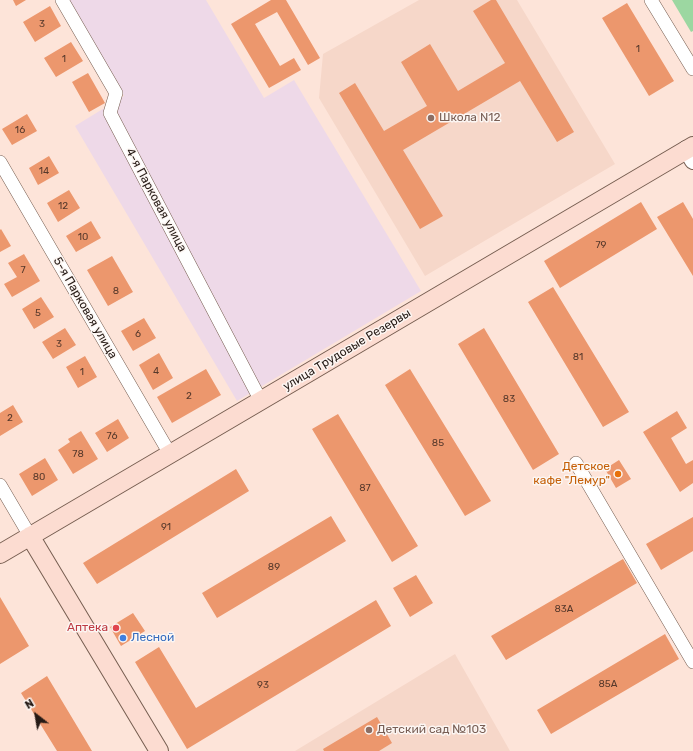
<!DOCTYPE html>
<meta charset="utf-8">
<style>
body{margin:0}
#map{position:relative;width:693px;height:751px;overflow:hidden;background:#fde4d9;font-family:Rubik,sans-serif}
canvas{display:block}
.north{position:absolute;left:16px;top:695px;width:40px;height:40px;-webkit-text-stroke:3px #fcf6f3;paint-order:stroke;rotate:329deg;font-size:11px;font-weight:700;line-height:16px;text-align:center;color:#251a15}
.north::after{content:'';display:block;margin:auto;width:14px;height:18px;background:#251a15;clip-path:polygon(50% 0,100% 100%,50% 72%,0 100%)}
</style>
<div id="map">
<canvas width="693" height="751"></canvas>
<div class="north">N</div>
</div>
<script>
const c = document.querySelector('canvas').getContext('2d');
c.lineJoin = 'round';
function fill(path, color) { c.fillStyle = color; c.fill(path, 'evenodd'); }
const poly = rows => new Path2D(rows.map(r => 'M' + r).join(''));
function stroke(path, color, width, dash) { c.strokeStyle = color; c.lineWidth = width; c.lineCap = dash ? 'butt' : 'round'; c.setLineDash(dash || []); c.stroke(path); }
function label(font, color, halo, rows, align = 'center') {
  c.font = font + ' Rubik,sans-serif'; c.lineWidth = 3; c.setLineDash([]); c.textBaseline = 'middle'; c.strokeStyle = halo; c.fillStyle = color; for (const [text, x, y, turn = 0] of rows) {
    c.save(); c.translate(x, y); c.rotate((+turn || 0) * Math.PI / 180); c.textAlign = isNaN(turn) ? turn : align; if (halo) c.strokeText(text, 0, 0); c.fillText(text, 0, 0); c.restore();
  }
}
fill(poly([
 [419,0,517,0,615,164,425,276,319,98,323,54],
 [455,654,510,751,295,751]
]), '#f6d7c9');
fill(poly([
 [68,0,206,0,264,98,294,80,421,291,237,401,75,126,124,96]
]), '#eed9e8');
fill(poly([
 [672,0,693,0,693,31,691,32]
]), '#9cd7a1');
fill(poly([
 [13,0,26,0,16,6],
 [271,0,286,0,320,58,308,65,277,12,255,24,280,66,294,58,301,70,269,88,231,24],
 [491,0,496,0,574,132,557,142,520,81,403,150,443,216,420,229,339,93,355,83,384,131,427,106,401,62,430,44,458,91,505,63,473,11],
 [627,3,674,81,649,96,602,18],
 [50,6,61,26,35,42,23,22],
 [71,42,83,61,56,77,44,58],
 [88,73,105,103,89,112,72,82],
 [27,114,37,131,12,145,2,129],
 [49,156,59,173,38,185,29,168],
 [69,190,80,208,58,222,47,203],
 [641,202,657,229,560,288,544,261],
 [683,202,693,219,693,276,657,217],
 [91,221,101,238,76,252,66,236],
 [1,229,11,246,0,252,0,230],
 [24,254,40,281,12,297,4,284,17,277,8,263],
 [112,256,133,292,108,306,87,270],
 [553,287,629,412,603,427,528,302],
 [41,297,54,317,34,329,22,309],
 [144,318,156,338,133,351,121,331],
 [65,328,76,345,53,359,42,342],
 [484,328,559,454,533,470,458,344],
 [159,353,173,378,153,390,139,365],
 [85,356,97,377,78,388,66,367],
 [206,369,221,395,172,423,157,397],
 [410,369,491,501,465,516,385,385],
 [13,405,23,422,0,436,0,413],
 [677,411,687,428,671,438,686,464,693,460,693,483,680,492,643,432],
 [338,414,418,546,392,562,312,429],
 [118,419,129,438,107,452,95,433],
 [81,431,98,459,73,474,58,450,70,442,68,439],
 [45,458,58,480,32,496,19,474],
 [619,460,631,479,616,488,605,469],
 [236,469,249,491,97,584,83,563],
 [331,516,346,541,217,618,202,593],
 [693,517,693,551,661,570,646,544],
 [623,559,637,583,506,660,491,636],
 [416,575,433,603,410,617,393,588],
 [0,597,29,646,0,664],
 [376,600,391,626,187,749,135,662,159,647,196,708],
 [133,613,145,631,121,646,110,627],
 [665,634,679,659,551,734,537,710],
 [47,676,92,751,57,751,21,693],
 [377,717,392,743,379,751,324,751,323,749]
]), '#ec976d');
const minor = poly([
 [62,0,116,93,110,113,261,401],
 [651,0,693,69],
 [0,162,170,454],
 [576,463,693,662],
 [0,485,30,536]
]);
const tertiary = poly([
 [686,149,693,161]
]);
const secondary = poly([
 [30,536,159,751],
 [0,554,301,377,693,146]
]);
stroke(minor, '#775e51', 14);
stroke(tertiary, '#775e51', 18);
stroke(secondary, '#775e51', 20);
stroke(minor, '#fff', 13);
stroke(tertiary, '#fff', 16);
stroke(secondary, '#fcdcd1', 18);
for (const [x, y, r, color] of [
 [431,118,4,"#8d6e63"],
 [618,474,4,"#e8710a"],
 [116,628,4,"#e0444e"],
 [123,638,4,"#3f7fe0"],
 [369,730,4,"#8d6e63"]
]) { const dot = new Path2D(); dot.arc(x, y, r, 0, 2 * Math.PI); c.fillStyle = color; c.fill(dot); stroke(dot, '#fcf6f3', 1.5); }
label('10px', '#57392b', null, [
 ["3",42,24],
 ["1",638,49],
 ["1",64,59],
 ["16",20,130],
 ["14",44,171],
 ["12",63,206],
 ["10",83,237],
 ["79",601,245],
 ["7",23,270],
 ["8",116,291],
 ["5",38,313],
 ["6",138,334],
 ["3",59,344],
 ["81",578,357],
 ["4",156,371],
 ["1",82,372],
 ["2",189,396],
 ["83",509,399],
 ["2",10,418],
 ["76",112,436],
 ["85",438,443],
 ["78",78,454],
 ["80",39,477],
 ["87",365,488],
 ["91",166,527],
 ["89",274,567],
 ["83А",564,609],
 ["85А",608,684],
 ["93",263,685]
]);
label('12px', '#785e54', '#fcf6f3', [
 ["Школа N12",439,118],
 ["Детский сад №103",377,730]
], 'left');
label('12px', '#251a15', '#fcf6f3', [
 ["4-я Парковая улица",156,200,62],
 ["5-я Парковая улица",85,308,60],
 ["улица Трудовые Резервы",347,350,-31]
]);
label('12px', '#c56008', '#fcf6f3', [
 ["Детское",610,467],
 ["кафе \"Лемур\"",610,481]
], 'right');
label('12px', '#be3a42', '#fcf6f3', [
 ["Аптека",108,628]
], 'right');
label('12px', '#366cbe', '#fcf6f3', [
 ["Лесной",131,638]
], 'left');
</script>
